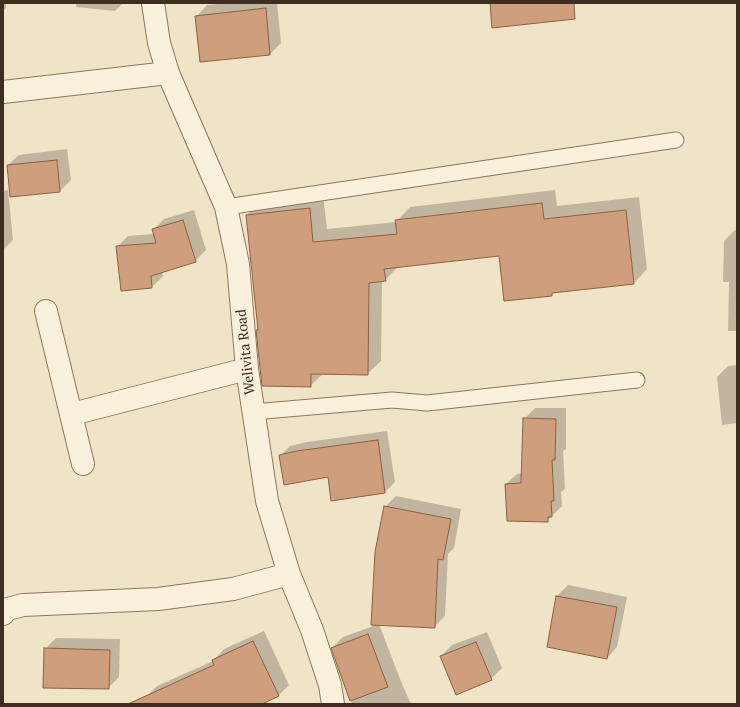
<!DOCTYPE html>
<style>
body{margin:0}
#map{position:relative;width:740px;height:707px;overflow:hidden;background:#f0e4c8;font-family:"PT Serif",serif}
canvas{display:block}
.frame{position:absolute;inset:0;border:4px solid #3d2e20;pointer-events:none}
</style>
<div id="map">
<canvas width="740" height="707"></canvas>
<div class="frame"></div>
</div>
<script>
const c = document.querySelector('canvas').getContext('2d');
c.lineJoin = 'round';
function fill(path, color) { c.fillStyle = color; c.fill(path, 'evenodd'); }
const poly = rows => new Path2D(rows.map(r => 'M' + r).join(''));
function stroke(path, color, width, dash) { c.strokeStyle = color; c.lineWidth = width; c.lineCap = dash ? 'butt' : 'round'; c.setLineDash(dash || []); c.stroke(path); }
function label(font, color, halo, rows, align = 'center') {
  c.font = font + ' "PT Serif",serif'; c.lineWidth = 3.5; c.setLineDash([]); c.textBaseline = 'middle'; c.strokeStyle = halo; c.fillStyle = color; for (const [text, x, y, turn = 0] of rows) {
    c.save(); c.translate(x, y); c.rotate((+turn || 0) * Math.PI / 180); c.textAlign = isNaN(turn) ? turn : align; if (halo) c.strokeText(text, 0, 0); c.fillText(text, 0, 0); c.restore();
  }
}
fill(poly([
 [3,3,6,3,6,8,3,11],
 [76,3,123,3,115,11,76,7],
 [228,3,277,3,281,43,270,54,201,61,197,16,207,5],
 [67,149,71,180,60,191,8,165,19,155],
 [8,190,13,240,3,250,3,191],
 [555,190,557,206,639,197,647,269,634,283,555,292,551,295,500,255,399,266,385,280,382,281,381,361,367,374,323,374,310,386,257,330,259,328,247,215,261,202,323,195,327,229,396,222,410,207],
 [194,210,206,250,195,261,162,271,163,276,152,287,117,247,128,236,154,234,153,230,164,219],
 [735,230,737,230,737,331,728,331,729,282,723,282,724,241],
 [737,365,737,423,722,425,717,377,728,366],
 [535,408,566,408,566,449,563,451,565,489,561,492,562,506,547,521,506,484,517,474,522,473,524,419],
 [387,431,395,482,385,492,332,499,329,476,280,456,290,446,307,442],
 [396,496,461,509,454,548,448,554,445,616,434,627,385,507],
 [568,585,627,597,617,647,607,658,548,647,557,596],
 [379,624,402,684,411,704,352,704,332,648,343,637],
 [264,631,289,685,278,696,260,704,150,704,146,697,157,686,213,661,224,649],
 [487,632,502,668,491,679,441,656,452,645],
 [56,638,120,639,119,677,108,688,45,649]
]), '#0003');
const building = poly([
 [490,3,574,3,575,19,492,28,490,3],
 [266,8,270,55,200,62,195,16,266,8],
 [57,160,60,192,10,197,7,165,57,160],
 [542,203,544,219,626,210,634,284,552,293,552,296,504,301,499,256,384,269,386,281,369,283,368,375,311,374,311,387,262,386,256,330,258,330,246,215,310,208,313,242,397,234,395,220,542,203],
 [183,220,196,262,151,276,152,288,121,291,116,246,156,243,152,229,183,220],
 [523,418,556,419,555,460,552,460,554,501,551,501,552,517,548,517,548,522,507,521,505,484,521,483,523,418],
 [378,440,385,493,331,501,328,477,284,485,279,455,297,451,378,440],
 [384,506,451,519,443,560,438,559,435,628,371,625,375,552,384,506],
 [556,596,617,607,607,659,547,647,556,596],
 [368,634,388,687,350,701,331,648,368,634],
 [253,641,279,696,262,704,128,704,214,665,212,660,253,641],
 [476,642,492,680,456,695,440,656,476,642],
 [44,648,110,650,109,689,43,688,44,648]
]);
fill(building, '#cf9f7d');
stroke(building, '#8d5f41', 1);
const service = poly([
 [226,207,676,140],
 [253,412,392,400,427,403,637,380]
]);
const minor = poly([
 [3,92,168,73],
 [46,311,83,464],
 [72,414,247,369],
 [3,614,4,610,23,605,158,599,233,589,289,574]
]);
const tertiary = poly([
 [153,3,159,43,168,73,226,207,238,264,247,369,267,501,289,574,312,630,330,685,333,704]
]);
stroke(service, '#8d765c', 17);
stroke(minor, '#8d765c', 24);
stroke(tertiary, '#8d765c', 24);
stroke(service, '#faf1dc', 15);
stroke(minor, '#faf1dc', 22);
stroke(tertiary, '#faf1dc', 22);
label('14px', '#3d2e20', '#f7eed8', [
 ["Welivita Road",246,352,-96]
]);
</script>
